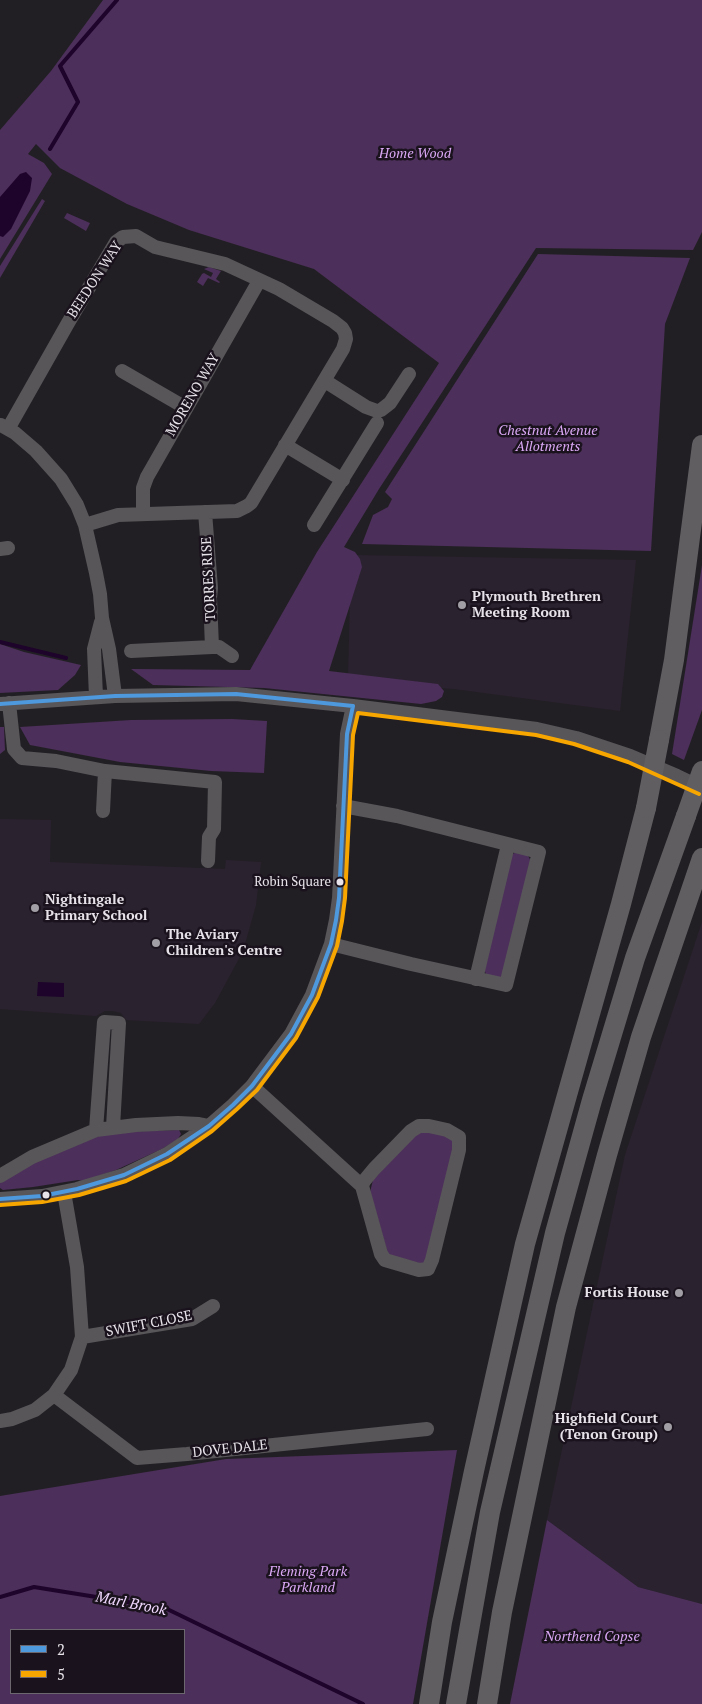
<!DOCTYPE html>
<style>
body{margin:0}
#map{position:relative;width:702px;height:1704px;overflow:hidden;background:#221f24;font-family:"PT Serif",serif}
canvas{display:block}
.legend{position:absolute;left:10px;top:1629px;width:175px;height:65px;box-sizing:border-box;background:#1a131d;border:1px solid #6c666f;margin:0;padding:6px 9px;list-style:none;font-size:15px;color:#e7e2ea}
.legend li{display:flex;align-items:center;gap:10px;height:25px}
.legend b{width:25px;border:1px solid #6c666f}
</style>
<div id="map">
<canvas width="702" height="1704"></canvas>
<ul class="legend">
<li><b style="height:6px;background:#4e98dd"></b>2</li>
<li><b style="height:6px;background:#f7a600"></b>5</li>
</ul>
</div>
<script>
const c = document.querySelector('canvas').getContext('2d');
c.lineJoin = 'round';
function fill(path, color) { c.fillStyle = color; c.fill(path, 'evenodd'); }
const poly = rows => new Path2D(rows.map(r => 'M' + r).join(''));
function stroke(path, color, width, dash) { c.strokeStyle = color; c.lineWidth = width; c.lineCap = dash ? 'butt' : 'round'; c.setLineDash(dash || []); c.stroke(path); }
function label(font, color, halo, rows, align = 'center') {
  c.font = font + ' "PT Serif",serif'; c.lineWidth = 5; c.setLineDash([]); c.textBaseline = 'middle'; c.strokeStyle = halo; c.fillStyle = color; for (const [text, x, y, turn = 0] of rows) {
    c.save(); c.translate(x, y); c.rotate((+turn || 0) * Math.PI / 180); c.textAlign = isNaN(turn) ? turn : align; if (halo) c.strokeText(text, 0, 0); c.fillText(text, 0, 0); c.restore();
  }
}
fill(poly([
 [351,555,636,560,620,711,454,689,348,681],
 [0,819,51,820,50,862,225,869,226,860,261,862,256,905,243,951,215,1003,199,1024,126,1020,121,1013,113,1011,105,1011,96,1016,0,1009],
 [702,922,702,1604,638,1587,547,1520,625,1155]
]), '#2b2230');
fill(poly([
 [103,0,702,0,702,232,693,250,536,248,379,489,344,547,355,552,360,559,362,567,329,671,438,684,444,691,442,697,436,701,421,704,264,688,153,685,131,669,250,670,317,552,439,363,314,269,189,230,127,204,60,168,36,144,28,154,44,163,52,174,0,259,0,130,51,71],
 [42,199,45,201,0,278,0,266],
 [67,213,90,223,86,231,64,218],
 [538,254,690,258,665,324,651,551,362,544,373,515,388,507,392,499,385,492],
 [209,267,221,271,216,279,220,282,219,283,208,278,203,286,197,282,202,274,204,273,211,277,213,273,204,269],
 [702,565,702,710,684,760,672,754],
 [0,644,24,652,81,665,75,675,58,690,0,693],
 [232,719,267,721,264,773,211,771,120,762,30,745,20,727,131,720],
 [0,727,4,727,5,750,0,754],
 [518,851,527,854,531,861,508,968,499,979,486,974,484,969,511,855],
 [179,1130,181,1134,178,1139,162,1149,116,1170,83,1181,78,1180,33,1187,3,1190,0,1188,0,1181,6,1177,76,1142,115,1132],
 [418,1131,449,1135,456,1143,425,1264,389,1258,370,1192,373,1180],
 [457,1450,413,1704,0,1704,0,1496,226,1459],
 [184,1630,184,1693,11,1693,11,1630],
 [547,1520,638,1587,702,1604,702,1704,510,1704]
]), '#4c2f5a');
fill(poly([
 [26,172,32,178,30,191,11,229,3,237,0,236,0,197,20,174],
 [38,982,64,983,64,997,37,996]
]), '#1e032b');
stroke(poly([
 [50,149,78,102,60,66,117,0],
 [0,642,66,658],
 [0,1597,34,1587,165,1608,363,1704]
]), '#1e032b', 4);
stroke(poly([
 [122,371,186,408],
 [325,381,366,407,377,411,381,410,390,403,409,374],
 [1,425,15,433,36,451,61,479,77,505,85,525,96,573,100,594,102,618,109,649,115,696],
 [8,429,68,323,116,242,123,237,136,236,155,247,225,264,279,289,333,321,342,328,345,333,346,339,343,349,251,503,247,506,237,511,118,515,85,525],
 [285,445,343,480],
 [205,512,211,588,210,598,212,647],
 [143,513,143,488,147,477,259,281],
 [314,525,377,423],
 [0,549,8,548],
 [131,651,212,647,219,647,232,656],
 [96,697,94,649,101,622],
 [9,703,14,749,22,758,56,761,105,771,215,782,214,829,209,837,208,861],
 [0,704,115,696,236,694,353,706,537,729,576,738,630,756,677,776,702,788],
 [103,811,105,771],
 [331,944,411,964,506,985,539,852,397,816,343,806],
 [476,979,508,845],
 [252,1086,362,1186,364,1181,374,1169,411,1131,419,1126,429,1126,447,1130,459,1137,459,1150,432,1260,428,1269,419,1270,385,1260,381,1254,362,1186],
 [96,1130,104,1022,119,1023,113,1127],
 [0,1176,32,1157,96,1130,136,1125,178,1123,199,1124,209,1126],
 [0,1199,42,1196,77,1189,124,1175,167,1154,209,1126,233,1105,252,1086,291,1034,312,995,331,944,336,920,339,898,347,734,353,706],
 [82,1337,192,1319,213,1306],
 [54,1395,137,1458,187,1454,427,1429],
 [0,1421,12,1419,35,1410,54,1395,71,1370,82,1337,77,1267,64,1192]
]), '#585659', 14);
stroke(poly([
 [659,740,674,660,702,445],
 [429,1704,442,1622,474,1471,525,1244,621,904,646,808],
 [456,1704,490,1512,555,1233,592,1100,635,958,686,816],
 [487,1704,502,1612,566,1307,607,1155,641,1037,702,858]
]), '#605e61', 20);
stroke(poly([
 [646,808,659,740],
 [686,816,702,771]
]), '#605e61', 20);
stroke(poly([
 [0,704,115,696,236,694,353,706],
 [0,1199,42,1196,77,1189,124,1175,167,1154,209,1126,233,1105,252,1086,291,1034,312,995,331,944,336,920,339,898,347,734,353,706]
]), '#4e98dd', 4);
stroke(poly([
 [0,1205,42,1202,79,1195,126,1181,170,1160,212,1131,237,1109,257,1090,296,1038,318,997,337,946,342,921,345,898,353,735,358,713,536,735,574,744,628,762,699,794]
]), '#f7a600', 4);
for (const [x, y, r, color] of [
 [462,605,5,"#a29ea5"],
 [340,882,4.5,"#e7e2ea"],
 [35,908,5,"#a29ea5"],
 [156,943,5,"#a29ea5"],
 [46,1195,4.5,"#e7e2ea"],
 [679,1293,5,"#a29ea5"],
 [668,1427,5,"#a29ea5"]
]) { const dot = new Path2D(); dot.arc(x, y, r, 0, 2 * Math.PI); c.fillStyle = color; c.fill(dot); stroke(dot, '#1a131d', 2); }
label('13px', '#e7e2ea', '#1a131d', [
 ["Robin Square",331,882]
], 'right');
label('italic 14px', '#dba8f6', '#1a131d', [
 ["Home Wood",415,154],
 ["Chestnut Avenue",548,431],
 ["Allotments",548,447],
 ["Fleming Park",308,1572],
 ["Parkland",308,1588],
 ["Northend Copse",592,1637]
]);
label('14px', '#e7e2ea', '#1a131d', [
 ["BEEDON WAY",95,280,-57],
 ["MORENO WAY",193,395,-60],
 ["TORRES RISE",209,579,-93],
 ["SWIFT CLOSE",149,1324,-11],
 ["DOVE DALE",230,1449,-6]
]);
label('bold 14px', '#e7e2ea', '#1a131d', [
 ["Plymouth Brethren",472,597],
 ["Meeting Room",472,613],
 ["Nightingale",45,900],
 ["Primary School",45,916],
 ["The Aviary",166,935],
 ["Children's Centre",166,951],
 ["Fortis House",669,1293,"right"],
 ["Highfield Court",658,1419,"right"],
 ["(Tenon Group)",658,1435,"right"]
], 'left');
label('italic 15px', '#f1d8ff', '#1a131d', [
 ["Marl Brook",131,1604,11]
]);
</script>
